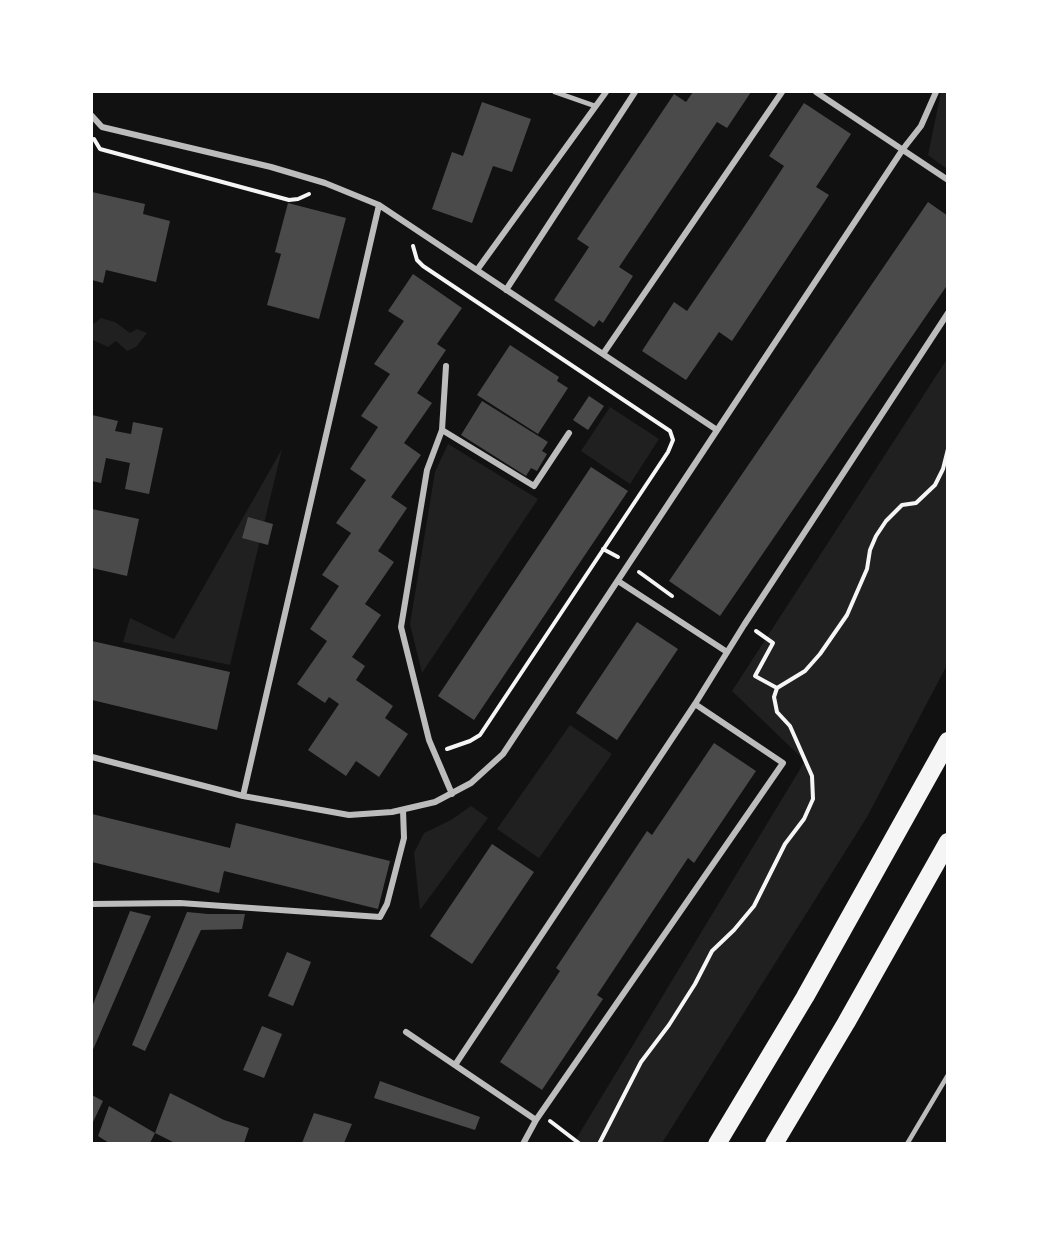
<!DOCTYPE html>
<style>
body{margin:0}
#map{position:relative;width:1039px;height:1235px;overflow:hidden;background:#111;font-family:"PT Sans Narrow",sans-serif}
canvas{display:block}
.frame{position:absolute;inset:0;border:93px solid #fff;pointer-events:none}
</style>
<div id="map">
<canvas width="1039" height="1235"></canvas>
<div class="frame"></div>
</div>
<script>
const c = document.querySelector('canvas').getContext('2d');
c.lineJoin = 'round';
function fill(path, color) { c.fillStyle = color; c.fill(path, 'evenodd'); }
const poly = rows => new Path2D(rows.map(r => 'M' + r).join(''));
function stroke(path, color, width, dash) { c.strokeStyle = color; c.lineWidth = width; c.lineCap = dash ? 'butt' : 'round'; c.setLineDash(dash || []); c.stroke(path); }
fill(poly([
 [941,92,947,92,947,169,928,155],
 [101,318,115,322,130,333,137,329,147,333,136,347,127,351,116,341,108,347,93,340,92,338,92,325],
 [947,359,947,665,867,817,662,1143,573,1144,805,761,732,691],
 [610,407,659,439,630,484,581,451],
 [448,444,538,499,422,673,410,624,435,472],
 [282,449,230,665,123,642,130,618,174,639],
 [570,725,612,754,539,858,497,829],
 [471,806,488,818,420,910,414,853,424,833,451,820]
]), '#202020');
fill(poly([
 [693,92,751,92,727,128,717,122,619,267,633,276,603,323,599,320,594,327,554,300,589,247,577,239,674,94,686,102],
 [482,102,531,119,512,172,493,166,472,223,432,209,452,152,463,156],
 [804,103,851,134,816,187,829,195,732,341,719,332,686,380,642,351,674,302,687,311,752,215,784,166,769,156],
 [92,192,145,204,143,214,170,221,156,282,106,270,103,283,92,280],
 [928,202,948,216,948,284,720,616,669,581],
 [288,203,346,218,319,319,267,305,281,254,275,252],
 [413,274,462,308,437,344,446,350,417,393,432,403,404,443,421,455,391,497,407,508,378,551,394,562,365,604,381,615,352,657,365,666,356,680,393,706,385,718,408,734,379,777,356,761,346,776,308,750,339,704,329,697,325,703,297,684,327,641,310,629,339,586,322,575,351,533,336,523,366,480,350,469,378,427,361,416,390,374,374,364,404,321,388,311],
 [510,345,559,377,557,381,568,388,538,434,477,395],
 [589,396,604,406,588,430,573,420],
 [482,401,548,442,542,451,547,454,537,471,531,468,526,476,461,435],
 [92,415,118,421,115,431,131,434,133,422,163,428,149,494,125,489,130,463,106,458,101,483,92,481],
 [591,467,628,491,474,720,438,696],
 [92,509,139,519,127,576,92,568],
 [248,517,273,524,268,545,242,538],
 [637,622,678,649,617,740,576,713],
 [92,641,230,672,217,730,92,700],
 [714,743,756,771,694,863,688,858,597,995,603,999,542,1090,500,1062,560,971,556,968,647,831,652,835],
 [92,814,230,848,236,823,390,861,378,909,224,871,219,893,92,862],
 [492,844,534,872,472,964,430,936],
 [130,911,151,916,92,1052,92,1007],
 [187,912,208,914,245,914,242,929,201,930,145,1051,132,1045],
 [287,952,311,962,293,1006,268,996],
 [262,1026,282,1034,264,1078,243,1070],
 [380,1081,480,1117,475,1130,374,1098],
 [170,1093,224,1120,249,1128,244,1143,175,1143,155,1133,150,1143,109,1143,98,1136,109,1106,155,1133],
 [92,1095,103,1101,92,1124],
 [314,1113,352,1124,344,1143,302,1143]
]), '#4a4a4a');
stroke(poly([
 [94,139,100,149,289,200,298,199,309,194],
 [413,246,417,260,423,266,670,431,673,440,668,452,480,735,470,741,447,749],
 [603,549,618,557],
 [639,572,672,596],
 [756,631,773,643,755,676,777,688],
 [550,1121,580,1144],
 [599,1144,641,1062,669,1025,695,984,712,951,734,930,754,906,785,844,804,819,813,799,812,776,790,726,777,712,774,697,777,688,805,671,820,654,847,615,867,569,870,550,876,536,886,521,902,505,916,503,935,485,943,469,948,449]
]), '#f5f5f5', 4);
stroke(poly([
 [907,1144,948,1075]
]), '#bcbcbc', 4.5);
stroke(poly([
 [555,92,595,106]
]), '#bcbcbc', 5);
stroke(poly([
 [816,92,948,180],
 [92,116,102,127,271,167,325,183,379,205,717,430],
 [477,270,606,92],
 [506,290,635,92],
 [603,354,782,92],
 [442,430,446,366],
 [618,581,727,652],
 [92,757,243,796,349,815,392,812,435,802,471,783,503,754,903,149,921,126,936,92],
 [452,794,429,740,401,627,427,470,442,430,534,486,569,433],
 [243,796,379,205],
 [92,904,180,903,380,917,387,904,404,838,403,810],
 [406,1032,536,1120],
 [455,1065,695,704,744,625,948,313],
 [523,1144,536,1120,783,763,695,704]
]), '#bcbcbc', 6);
stroke(poly([
 [717,1144,805,997,948,741],
 [774,1144,846,1023,948,842]
]), '#f5f5f5', 18);
</script>
